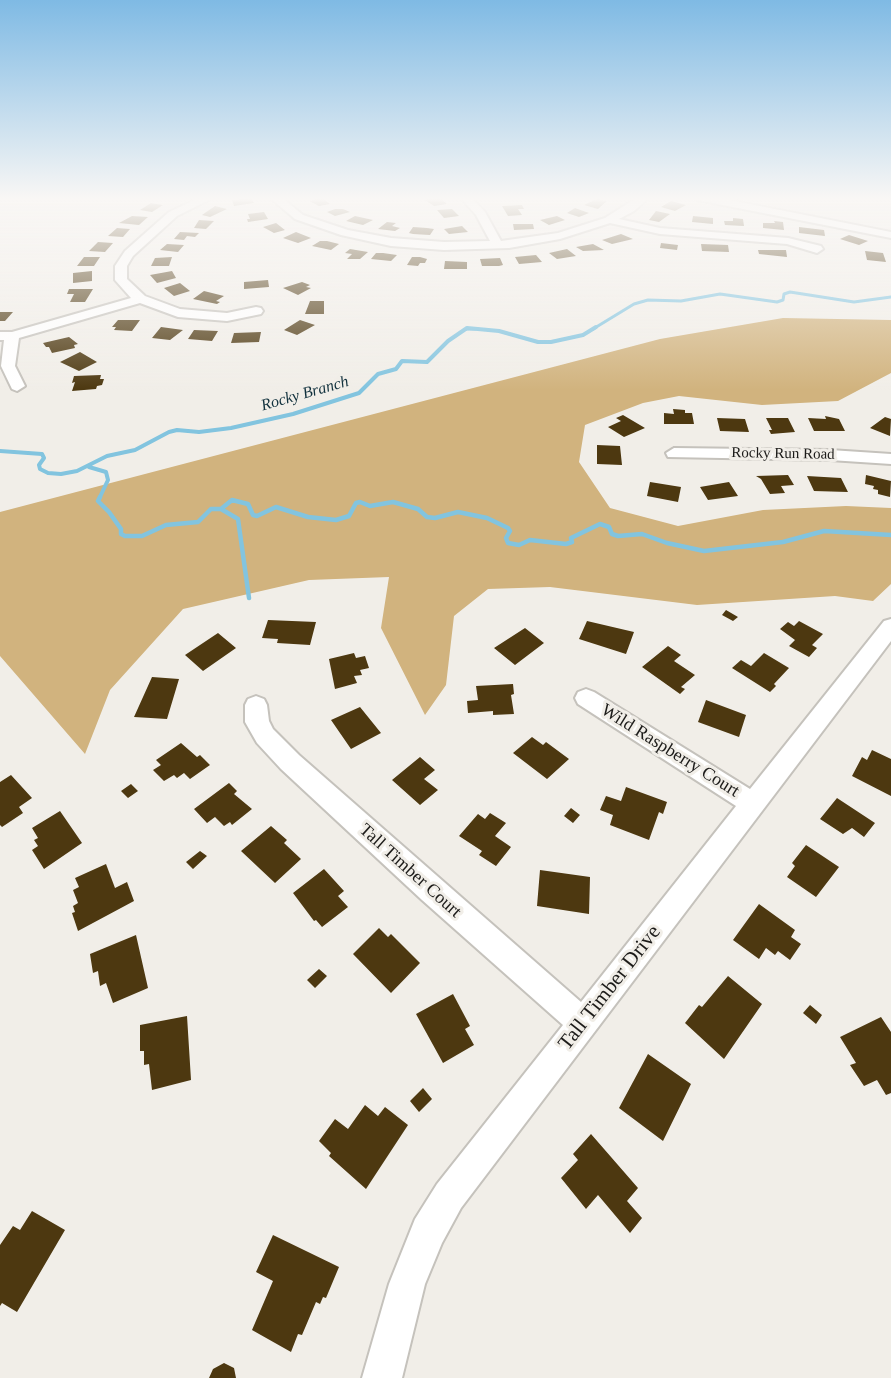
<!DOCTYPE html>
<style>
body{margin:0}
canvas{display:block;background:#f1eee8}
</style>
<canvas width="891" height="1378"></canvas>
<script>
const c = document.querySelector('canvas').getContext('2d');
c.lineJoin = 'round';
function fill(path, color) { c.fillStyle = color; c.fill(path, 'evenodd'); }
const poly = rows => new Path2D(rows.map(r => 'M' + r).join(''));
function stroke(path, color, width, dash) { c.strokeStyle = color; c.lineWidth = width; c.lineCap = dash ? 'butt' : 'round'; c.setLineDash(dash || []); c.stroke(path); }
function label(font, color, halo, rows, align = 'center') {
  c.font = font + ' "Times New Roman",serif'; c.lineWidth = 6; c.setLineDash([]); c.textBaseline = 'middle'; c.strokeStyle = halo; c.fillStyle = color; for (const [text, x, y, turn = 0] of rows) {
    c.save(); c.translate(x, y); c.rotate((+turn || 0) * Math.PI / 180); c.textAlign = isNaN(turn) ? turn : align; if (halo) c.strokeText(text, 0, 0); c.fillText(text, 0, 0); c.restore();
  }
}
fill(poly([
 [783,318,891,320,891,373,838,401,762,405,679,396,643,403,585,425,579,462,610,508,678,526,763,510,846,506,891,508,891,584,873,601,835,596,697,605,550,587,488,589,454,616,446,685,425,715,381,628,389,577,309,580,183,609,110,690,85,754,0,656,0,512,660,339]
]), '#d1b37e');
stroke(poly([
 [466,329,475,329],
 [593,329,634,304,648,300,681,301,720,294,777,302,783,300,784,294,790,292,854,302,891,297]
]), '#82c4df', 3);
stroke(poly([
 [0,451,42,454,44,458,39,465,40,469,48,473,61,474,77,471,107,456,135,450,169,432,177,430,199,432,231,428,293,414,359,393,378,374,396,369,402,361,427,362,448,341,467,328,499,331,538,342,551,342,583,335,596,327],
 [89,467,106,472,108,480,99,499]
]), '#82c4df', 4);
stroke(poly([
 [100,497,98,501,109,512,121,529,121,534,125,536,142,536,166,525,198,522,211,509,221,509,232,500,248,504,253,515,257,516,276,507,308,517,336,520,349,516,356,503,360,502,370,506,393,502,418,509,427,517,435,518,458,512,487,518,508,528,510,531,506,538,508,543,519,545,530,540,566,544,572,542,571,538,600,524,609,527,612,534,618,536,642,534,667,543,704,551,783,542,824,531,891,535],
 [221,509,238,519,249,598]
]), '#82c4df', 4.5);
fill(poly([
 [439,197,447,204,434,206,425,200],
 [322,198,330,204,319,206,309,201],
 [252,199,254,203,234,206,232,200],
 [597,199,607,201,598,209,584,205],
 [671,201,686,205,675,211,661,207],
 [151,203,163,205,152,212,140,210],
 [522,205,524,209,518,209,522,215,508,216,502,206],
 [215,206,227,209,210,217,202,215],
 [575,208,589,213,579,217,567,213],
 [335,209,343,209,350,212,335,216,327,212],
 [452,209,459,216,444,218,437,210],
 [656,211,670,214,659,222,649,220],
 [264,212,268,219,248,222,247,219,250,219,248,214],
 [132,216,148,217,139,225,119,223],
 [355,216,373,220,363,225,346,221],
 [557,216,565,220,549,225,540,220],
 [693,216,713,218,713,224,692,222],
 [733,218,743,219,744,226,725,225,724,221,733,221],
 [199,220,214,221,206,229,194,228],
 [774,221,783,222,784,230,763,228,763,223,775,223],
 [387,222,396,223,392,226,400,228,395,231,378,229],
 [276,223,285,230,274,233,263,227],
 [513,224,533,224,534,229,514,230],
 [462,226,468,232,449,234,444,229],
 [413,227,427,228,434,229,430,235,413,234,409,233],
 [799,227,824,230,825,236,799,233],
 [117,228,130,229,123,237,108,236],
 [180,232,199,233,195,237,187,236,184,240,174,239],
 [296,232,311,238,298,243,283,238],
 [621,234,633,239,612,244,602,240],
 [849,235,868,241,859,245,840,239],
 [320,241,327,241,339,244,331,250,312,246],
 [98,242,113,243,105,252,89,251],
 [661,243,678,245,677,250,660,248],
 [167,244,184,245,178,252,160,250],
 [593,244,604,250,583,251,576,247],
 [701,244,728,245,729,252,702,251],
 [350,249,368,252,360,259,347,259,352,254,345,253],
 [567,249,576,256,557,259,549,253],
 [758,250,786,250,787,257,759,254],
 [865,251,883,253,886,262,867,260],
 [376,253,383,253,397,255,391,261,371,259],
 [536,255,542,262,519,264,515,257],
 [84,257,100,257,94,266,77,266],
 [172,257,169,266,151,266,155,258],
 [412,257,420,257,427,259,425,263,420,263,418,266,407,265],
 [500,258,503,265,499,266,482,266,480,259],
 [445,261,467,262,467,269,444,269],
 [92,271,92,281,73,283,73,273],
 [172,271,176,278,157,283,150,275],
 [268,280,269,287,244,289,244,282],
 [302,282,310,285,306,287,311,288,298,295,283,288],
 [180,283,190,291,174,296,164,288],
 [69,289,93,289,85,302,70,302,74,294,67,294],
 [204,291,224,296,216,301,220,302,217,304,193,299],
 [310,301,324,301,324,314,305,314],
 [0,312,13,312,5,321,0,321],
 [118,320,140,320,132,331,114,330,116,327,112,327],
 [300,320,315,325,297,335,284,330],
 [161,327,183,330,170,340,152,338],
 [194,330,218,331,212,341,188,339],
 [261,332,259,342,231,343,234,333],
 [69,337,78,344,74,345,75,348,52,353,49,347,46,347,43,343],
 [80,352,97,362,79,371,60,362],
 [101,375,100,379,104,379,102,385,97,386,96,389,72,391,75,382,72,383,74,376],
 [673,409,685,410,685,413,692,413,694,424,664,424,664,413,674,414],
 [623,415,645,428,624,437,608,427,621,421,616,418],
 [825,416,839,419,845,431,814,431,808,418,826,419],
 [885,417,891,419,890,436,870,428],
 [717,418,745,419,749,432,720,431],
 [766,418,788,418,795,432,771,434,769,430,772,430],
 [597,445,620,446,622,465,597,464],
 [788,475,794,485,781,486,785,493,770,494,761,479,756,476],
 [866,475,891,481,890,497,878,494,878,490,873,489,874,486,865,484],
 [807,476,841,478,848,492,814,491],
 [650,482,681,487,678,502,647,496],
 [729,482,738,496,708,500,700,487],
 [726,610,738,617,733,621,722,615],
 [268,620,316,622,310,645,277,643,278,639,262,638],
 [587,621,634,632,626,654,579,639],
 [799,621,823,634,812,645,817,648,809,657,789,646,795,640,780,629,788,622,794,626],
 [525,628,544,643,515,665,494,648],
 [218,633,236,648,203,671,185,655],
 [668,646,681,655,674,661,695,675,681,687,685,689,680,694,642,667],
 [354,653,356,658,365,656,369,668,360,670,362,675,354,676,357,683,335,689,329,659],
 [764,653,789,668,774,684,776,686,770,692,732,668,741,660,751,666],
 [152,677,179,679,167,719,134,717],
 [513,684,514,694,511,695,514,714,493,715,493,711,468,713,467,701,478,700,476,686],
 [706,700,746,715,739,737,698,722],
 [360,707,381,733,351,749,331,720],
 [532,737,543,745,546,742,569,759,547,779,513,753],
 [181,743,197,757,200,755,210,765,190,779,184,773,177,778,174,775,164,781,153,770,161,765,156,760],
 [872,750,891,759,891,796,852,776,862,757,867,760],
 [420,757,435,770,424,779,438,790,420,805,392,780],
 [11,775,32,798,19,807,23,813,2,827,0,825,0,782],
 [229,783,237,791,234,794,252,809,232,825,230,822,224,826,215,817,207,823,194,809],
 [131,784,138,791,128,798,121,791],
 [626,787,667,802,663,814,659,812,649,840,610,825,613,815,600,810,606,796,621,801],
 [837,798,875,823,864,837,852,828,843,834,820,819],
 [571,808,580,815,573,823,564,816],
 [60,811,82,843,44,869,32,850,38,846,34,840,38,838,32,828],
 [490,813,506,823,495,836,511,847,496,866,479,855,482,851,459,836,478,814,485,819],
 [271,826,287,840,284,843,301,859,275,883,241,851],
 [806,845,839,867,816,897,787,877,795,866,792,863],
 [200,851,207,856,193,869,186,862],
 [106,864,115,888,127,882,134,901,78,931,72,913,75,912,73,906,78,903,73,890,79,887,75,878],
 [324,869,344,891,338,896,348,907,322,927,316,920,314,921,293,893],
 [540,870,590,877,589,914,537,906],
 [759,904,795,930,791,937,801,944,790,960,778,951,775,955,766,948,759,959,733,940],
 [379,928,388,937,391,934,420,963,391,993,353,954],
 [136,935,148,988,113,1003,106,983,100,986,98,971,93,973,90,954],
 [319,969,327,976,315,988,307,980],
 [728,976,762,1004,724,1059,685,1023,699,1005,702,1007],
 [453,994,470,1026,465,1029,474,1045,443,1063,416,1014],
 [810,1005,822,1015,816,1024,803,1013],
 [187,1016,191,1080,152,1090,149,1064,144,1065,144,1051,140,1051,140,1025],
 [881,1017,891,1032,891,1093,886,1095,877,1080,864,1086,850,1065,856,1063,840,1037],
 [648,1054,691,1084,663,1141,619,1108],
 [423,1088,432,1099,419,1112,410,1101],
 [365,1105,378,1116,385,1107,408,1125,366,1189,329,1156,331,1153,319,1141,335,1119,348,1129],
 [591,1134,638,1188,627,1201,642,1218,630,1233,598,1195,586,1209,561,1178,578,1160,573,1154],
 [32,1211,65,1230,17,1312,2,1303,0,1306,0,1245,13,1226,20,1230],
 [273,1235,339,1267,326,1298,323,1297,320,1304,316,1302,302,1335,298,1334,291,1352,252,1330,273,1281,256,1272],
 [224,1363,234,1368,236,1378,209,1378,213,1369]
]), '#4d3810');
const minor = poly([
 [201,197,215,197,177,216,133,256,127,266,127,279,145,296,180,309,227,313,256,307,261,308,263,311,261,314,227,321,178,317,140,303,19,338,15,366,25,386,17,391,12,389,1,366,4,340,0,340,0,332,12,332,131,298,115,280,115,266,125,251,169,212,201,197],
 [269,197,281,197,303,215,348,230,391,238,444,242,490,241,476,215,460,197,471,197,485,212,501,241,558,233,605,218,638,197,650,197,634,211,619,219,660,228,788,238,821,246,823,249,817,253,787,244,660,234,610,223,560,239,509,248,444,250,391,246,341,235,295,219,269,197],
 [692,197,714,197,891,232,891,238,697,200,692,197],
 [674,448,830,450,891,454,891,464,830,460,668,457,666,453,674,448],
 [891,619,891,641,461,1208,442,1243,425,1284,402,1378,362,1378,389,1284,415,1219,437,1184,563,1025,422,900,281,769,257,743,245,722,245,705,248,699,256,696,264,699,267,705,269,721,273,729,299,755,581,1002,736,806,578,704,575,698,578,692,586,689,594,692,750,789,884,621,891,619]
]);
stroke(minor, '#c5c2bc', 4);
fill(minor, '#fff');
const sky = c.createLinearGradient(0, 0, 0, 390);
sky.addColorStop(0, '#7fbae4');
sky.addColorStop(0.51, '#f9f7f5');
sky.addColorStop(1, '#f9f7f500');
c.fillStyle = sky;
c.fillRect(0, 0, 891, 390);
label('15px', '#1c1b19', '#f1eee8', [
 ["Rocky Run Road",783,454,1]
]);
label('italic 16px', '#11313d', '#f1eee8', [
 ["Rocky Branch",305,394,-16]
]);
label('18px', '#1c1b19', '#f1eee8', [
 ["Wild Raspberry Court",670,751,32],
 ["Tall Timber Court",410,871,42]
]);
label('21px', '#1c1b19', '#f1eee8', [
 ["Tall Timber Drive",610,988,-52]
]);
</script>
